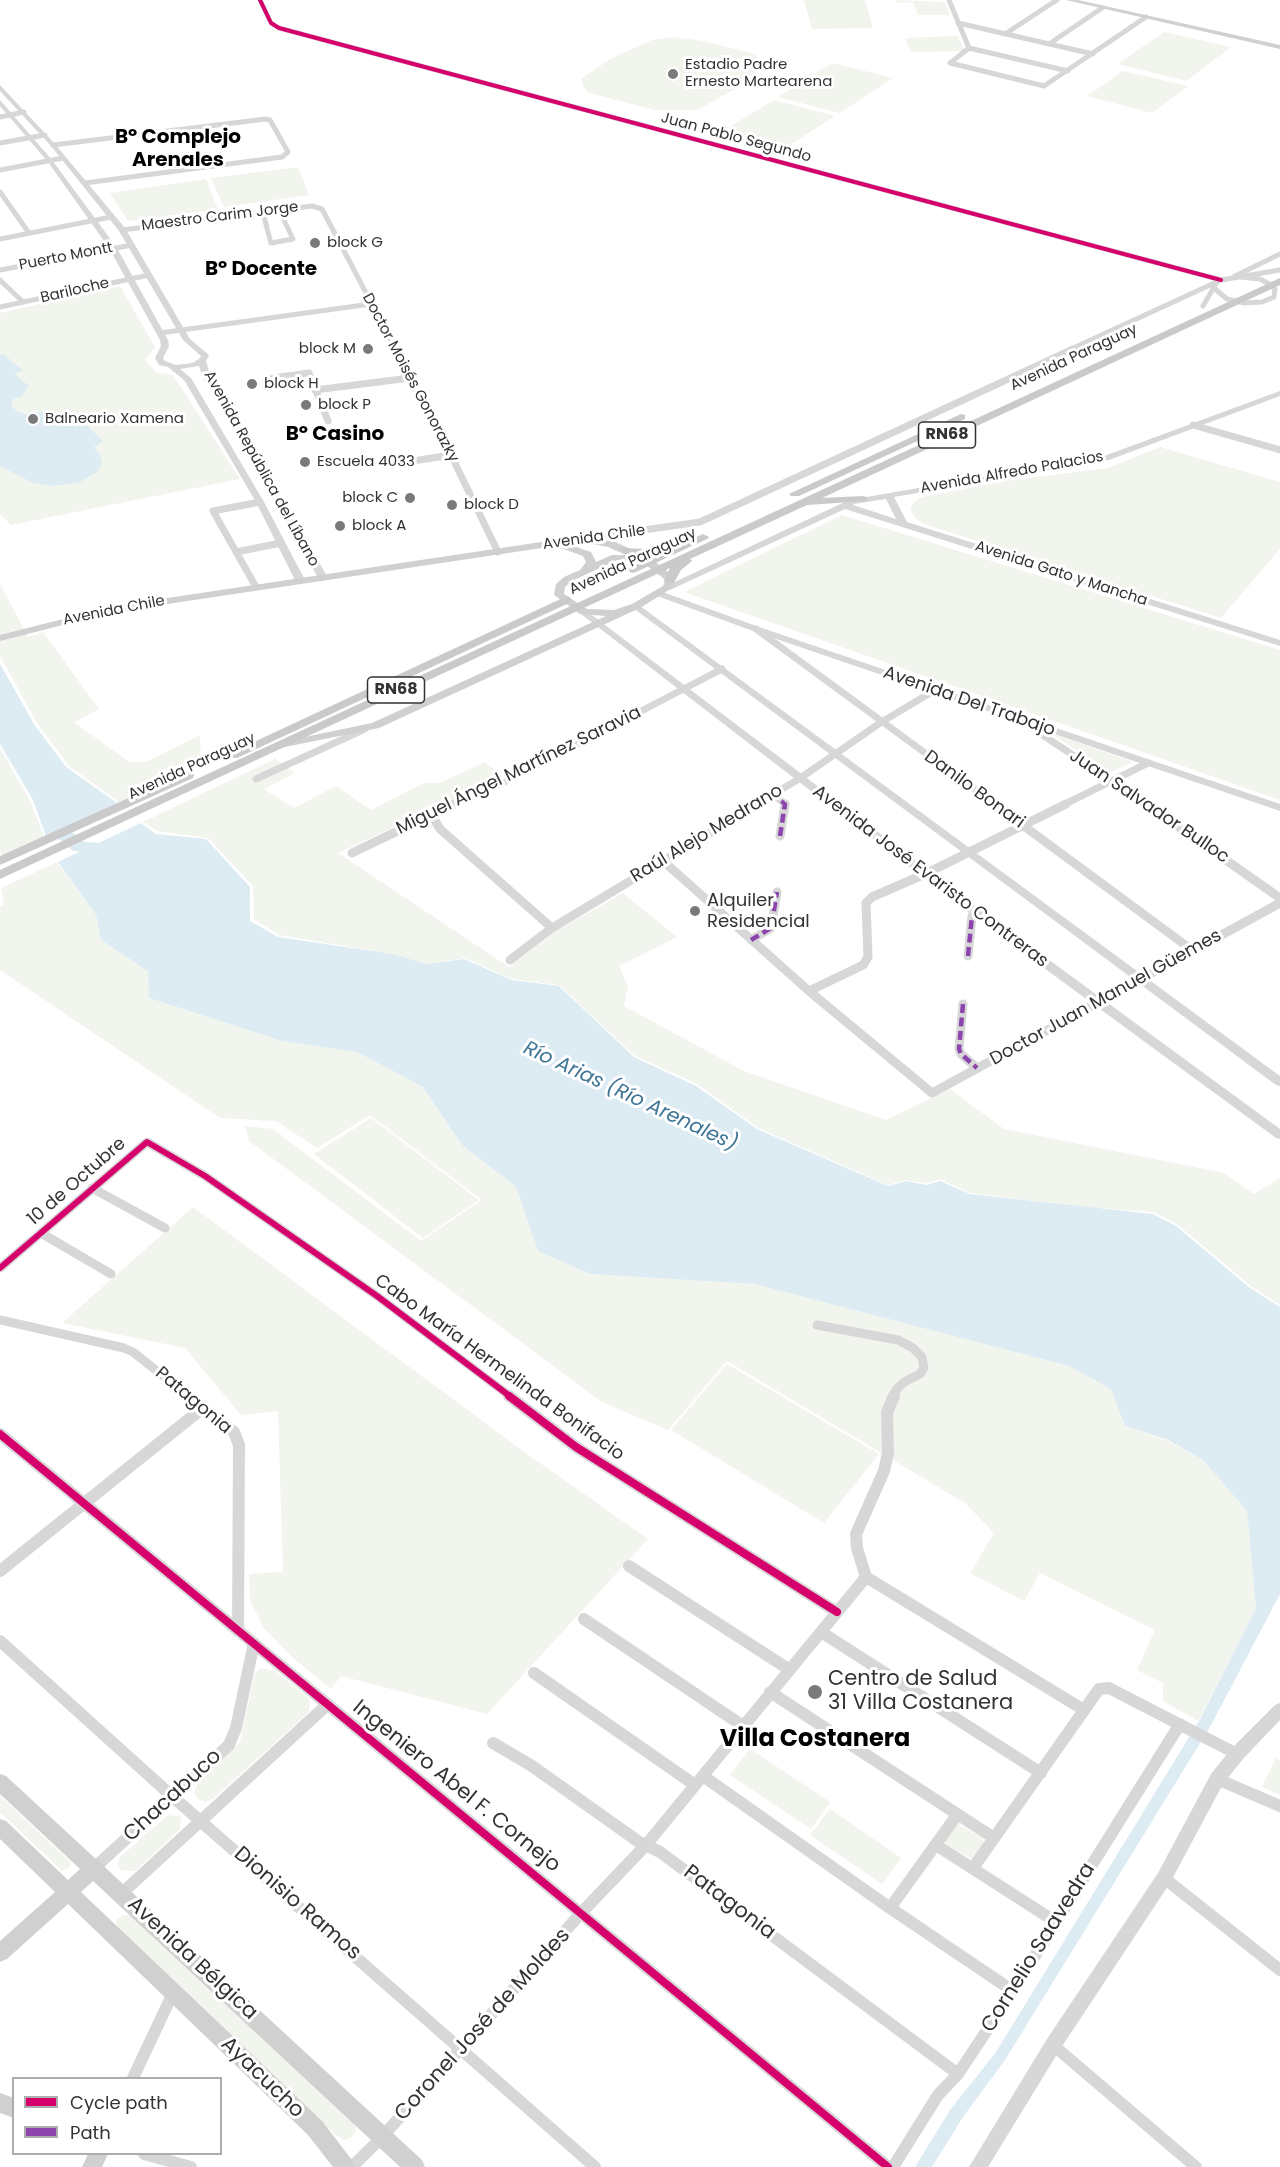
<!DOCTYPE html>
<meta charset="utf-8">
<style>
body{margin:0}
#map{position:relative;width:1280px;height:2167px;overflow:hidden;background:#fff;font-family:Poppins,sans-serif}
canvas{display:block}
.legend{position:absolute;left:12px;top:2077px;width:210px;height:78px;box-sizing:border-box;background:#fff;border:2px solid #adadad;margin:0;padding:8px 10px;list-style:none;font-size:18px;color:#333}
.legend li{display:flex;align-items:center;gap:12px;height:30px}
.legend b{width:30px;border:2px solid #adadad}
</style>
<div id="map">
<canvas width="1280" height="2167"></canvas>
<ul class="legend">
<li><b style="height:8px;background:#d6006c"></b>Cycle path</li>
<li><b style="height:8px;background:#8e44ad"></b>Path</li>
</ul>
</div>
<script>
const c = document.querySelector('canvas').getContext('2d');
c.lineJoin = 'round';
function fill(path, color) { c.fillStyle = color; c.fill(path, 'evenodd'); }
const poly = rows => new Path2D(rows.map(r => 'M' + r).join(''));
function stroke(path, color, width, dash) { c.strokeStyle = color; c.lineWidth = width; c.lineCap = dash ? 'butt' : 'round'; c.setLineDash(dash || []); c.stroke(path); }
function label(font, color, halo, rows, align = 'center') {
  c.font = font + ' Poppins,sans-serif'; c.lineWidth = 6; c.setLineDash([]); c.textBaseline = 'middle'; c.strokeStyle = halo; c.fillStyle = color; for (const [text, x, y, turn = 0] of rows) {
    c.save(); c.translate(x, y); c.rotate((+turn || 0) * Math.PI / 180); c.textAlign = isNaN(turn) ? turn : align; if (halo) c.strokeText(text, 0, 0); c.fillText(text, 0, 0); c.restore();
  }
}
fill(poly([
 [804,0,865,0,873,28,812,29],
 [895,0,945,2,950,15,918,15,913,2,896,3],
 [1164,32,1231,47,1186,81,1118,64],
 [957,36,965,51,911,52,905,38],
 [673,37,703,41,751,53,764,61,764,68,737,88,697,110,655,110,589,93,584,88,581,79,610,59,652,40],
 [832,63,893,78,840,113,778,97],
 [1123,71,1188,86,1152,113,1087,96],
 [774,100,835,116,779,152,716,135],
 [298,167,309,195,224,207,211,178],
 [206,179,218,209,128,221,110,193],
 [120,286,155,347,145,360,156,372,173,375,240,479,11,525,0,514,0,313],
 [1160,447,1280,482,1280,549,1221,618,927,525,916,519,910,509,914,502,923,497,1006,481,1108,468],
 [842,515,1280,650,1280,800,684,592],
 [0,584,28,637,43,632,99,709,74,722,129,762,146,762,200,735,201,761,119,802,69,766,37,723,0,656],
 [1057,735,1133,762,1109,773,1055,736],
 [0,748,30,801,44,836,2,855,0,852],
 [275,759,295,773,264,789,294,808,336,786,371,810,424,783,440,783,485,762,503,777,338,853,509,967,556,931,623,893,677,937,619,966,628,986,624,1006,744,1071,886,1120,950,1089,1004,1129,1224,1173,1254,1194,1280,1178,1280,1305,1252,1287,1178,1225,1154,1212,1086,1207,970,1193,940,1179,927,1183,905,1180,888,1185,758,1128,697,1084,635,1056,559,985,512,979,465,958,427,964,393,954,279,935,254,919,253,886,208,838,157,831,143,822],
 [57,862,96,915,101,940,148,971,149,998,282,1041,357,1052,423,1087,462,1145,516,1187,538,1251,590,1274,754,1284,1069,1366,1111,1389,1125,1426,1168,1441,1203,1460,1247,1511,1256,1608,1198,1721,1163,1701,1163,1683,1137,1670,1155,1630,1040,1573,1024,1601,970,1573,994,1533,965,1503,727,1361,668,1430,602,1402,249,1141,245,1126,273,1129,421,1241,482,1200,370,1115,317,1148,276,1121,220,1118,0,970,0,908,4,904,1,888],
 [371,1118,479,1200,423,1238,314,1154],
 [193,1207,523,1451,648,1539,487,1714,341,1676,331,1689,292,1657,263,1627,250,1600,249,1574,283,1572,278,1411,241,1415,185,1348,62,1323],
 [727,1364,879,1454,824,1523,671,1430],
 [261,1668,275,1671,305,1695,310,1700,309,1712,213,1799,206,1802,199,1800,194,1793,197,1784,240,1742,255,1673],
 [750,1749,830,1802,811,1829,730,1775],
 [1276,1758,1280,1760,1280,1795,1262,1787],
 [0,1796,71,1863,70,1867,62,1871,59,1868,0,1812],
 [830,1809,901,1858,882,1884,810,1835],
 [168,1815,181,1817,180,1829,135,1871,120,1870,118,1863,120,1857],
 [958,1824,982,1838,985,1843,973,1860,946,1844,945,1840],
 [128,1915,135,1917,355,2123,356,2130,351,2138,344,2140,335,2135,117,1927,116,1920,121,1916]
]), '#f1f5ed');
fill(poly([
 [3,354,23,370,14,374,29,386,21,397,13,399,11,406,18,412,30,415,39,412,59,413,73,425,83,422,103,441,94,447,100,455,102,464,97,472,78,483,52,486,33,483,0,466,0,355],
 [0,664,34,724,66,767,117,803,46,836,33,800,0,744],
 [141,823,156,834,206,839,250,887,250,921,278,937,393,954,427,964,464,959,512,980,559,986,634,1057,696,1086,757,1129,888,1186,906,1181,927,1185,940,1181,970,1194,1153,1214,1176,1226,1250,1288,1280,1307,1280,1594,1210,1727,1005,2060,963,2117,932,2167,915,2167,950,2110,996,2052,1199,1721,1256,1608,1247,1511,1203,1460,1168,1440,1125,1426,1111,1389,1069,1366,754,1284,590,1274,538,1251,516,1187,462,1145,423,1087,357,1052,282,1041,149,998,148,971,101,940,96,915,58,862]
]), '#ddebf3');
fill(poly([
 [50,809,57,811,64,826,85,842,117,844,124,846,126,850,124,854,117,856,73,851,47,829,41,815,43,811,50,809]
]), '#ddebf3');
stroke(poly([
 [260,0,271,23,279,28,1221,280],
 [949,0,969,48,950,63,1044,86,1146,17],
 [958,23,1093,54],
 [1005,34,1057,0],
 [1049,44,1102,8],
 [969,48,1068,71],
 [0,117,24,112],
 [0,143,45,135],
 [53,145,266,119,270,120,288,152,282,157,85,183],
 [0,170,63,158],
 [0,192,29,233],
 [263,213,271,243,293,239,283,218],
 [122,230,312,206,322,209,396,350],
 [0,239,111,217],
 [0,270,132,245],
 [1235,276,1280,254],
 [0,280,23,302],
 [1215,289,1227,299,1244,303,1262,302,1274,297,1275,289,1271,285,1260,279,1240,277],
 [1203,306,1217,282,1221,280,1280,270],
 [0,307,149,275],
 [160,333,371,304],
 [1069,350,1221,280]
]), '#d7d7d7', 5);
stroke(poly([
 [395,349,451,455,498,552],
 [273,378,309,373,328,421],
 [315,390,410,378],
 [1193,425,1280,450],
 [394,464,451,455],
 [581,539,700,522,1073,349],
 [236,552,281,543],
 [256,587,213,511,260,502],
 [756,629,996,805],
 [1017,718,1148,805],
 [256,779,365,729],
 [773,794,786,805],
 [451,805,499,785,722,669],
 [755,805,799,779,880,723,935,690],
 [1063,805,1148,763]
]), '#d7d7d7', 7);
stroke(poly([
 [994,804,1192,950],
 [1146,804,1280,898],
 [431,814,440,829,552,928],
 [780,836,785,804],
 [352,853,454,804],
 [662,860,809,991,932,1093,1280,903],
 [751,940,771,928,777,892],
 [968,956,972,916,977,913],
 [510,960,552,928,758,804],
 [809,991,863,965,868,957,866,903,872,897,925,874,1066,804],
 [963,1004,959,1049,961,1054,977,1068],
 [92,1188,165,1228],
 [41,1233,111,1274],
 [0,1268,147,1142,205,1176,377,1296,511,1397],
 [0,1320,124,1348,133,1352,190,1397],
 [817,1325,898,1340,913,1348,922,1357,924,1368,920,1374,904,1382,896,1390,893,1397]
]), '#d7d7d7', 9);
stroke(poly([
 [189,1396,234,1432,239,1445,238,1631],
 [509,1396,576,1447,837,1612],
 [0,1434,888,2167],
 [629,1566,790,1670],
 [0,1571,204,1407],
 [866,1577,857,1548,856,1534,884,1471,888,1453,887,1412,894,1396],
 [866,1577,1084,1710],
 [584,1619,743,1726],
 [821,1632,1041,1773],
 [0,1641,173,1797,595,2167],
 [534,1673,695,1785],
 [770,1692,994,1838],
 [493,1743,532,1766,639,1842,660,1852,958,2074],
 [703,1776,890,1908,1013,1991],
 [1217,1779,1280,1806],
 [936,1845,1056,1922],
 [973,1868,1099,1689,1109,1688,1237,1754],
 [93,1869,229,1745,236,1728,254,1643],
 [1164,1878,1280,1970],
 [121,1894,328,1704],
 [890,1908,957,1815],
 [1053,2045,1196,2167],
 [133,2078,173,1993],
 [144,2154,191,2167],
 [352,2167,383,2136,582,1912,646,1845,866,1577],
 [893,2167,938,2095,958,2074,1013,1991,1180,1724]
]), '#d7d7d7', 12);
fill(poly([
 [0,85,55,144,125,228,190,339,209,355,206,361,210,375,327,576,325,578,322,579,317,576,202,375,199,366,180,369,191,378,264,502,305,580,300,583,295,580,256,502,184,380,168,367,159,365,155,358,161,346,160,340,109,248,48,162,0,106,0,100,52,160,117,248,168,340,169,346,163,358,165,361,176,365,192,363,199,359,201,356,183,340,119,231,51,146,0,91,0,85],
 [1280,391,1280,396,1109,460,894,497,907,522,1280,640,1280,646,845,509,670,590,664,590,662,588,849,500,1104,456,1280,391],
 [886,499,896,519,853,505,854,504,886,499],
 [660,591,759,627,1280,804,1280,811,753,631,657,596,657,592,660,591],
 [636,603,1280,1076,1280,1086,1276,1085,633,608,631,606,636,603],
 [584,609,981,910,1280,1129,1280,1139,1276,1138,973,916,581,614,581,610,584,609],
 [1280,1703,1280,1720,1243,1759,1223,1784,1170,1883,1059,2051,988,2167,969,2167,1047,2039,1158,1873,1211,1774,1231,1749,1275,1705,1280,1703]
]), '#d7d7d7');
fill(poly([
 [1066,0,1078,0,1280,45,1280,49,1066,0],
 [581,536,615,542,649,557,671,574,675,581,672,588,640,608,379,728,280,748,274,745,276,743,372,723,606,616,580,614,554,595,556,584,564,577,580,570,586,562,583,556,555,546,114,612,0,641,0,635,114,606,581,536],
 [581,542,608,547,626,555,612,555,596,562,591,552,567,544,581,542],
 [617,560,642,562,663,578,665,581,663,586,632,604,614,610,587,609,564,594,565,587,572,581,617,560],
 [0,1774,6,1776,422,2160,425,2167,400,2167,93,1881,81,1892,322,2121,352,2160,355,2167,333,2167,308,2135,68,1904,7,1959,0,1962,0,1941,55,1892,0,1839,0,1819,6,1821,68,1880,80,1869,0,1794,0,1774],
 [0,2093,14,2098,14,2118,0,2113,0,2093],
 [88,2154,108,2154,102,2167,82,2167,88,2154]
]), '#d0d0d0');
fill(poly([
 [1280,278,1280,285,822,498,863,496,867,497,867,501,807,505,690,559,692,561,681,570,674,583,666,583,664,581,670,568,0,879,0,870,1280,278],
 [961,414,965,415,965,419,799,496,791,496,789,494,961,414],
 [703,534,709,537,707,539,636,572,632,573,626,570,661,552,647,555,626,553,622,552,622,548,647,549,665,545,671,548,703,534],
 [567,596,571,598,571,602,237,758,227,758,226,755,567,596],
 [188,771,193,772,194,775,193,778,0,865,0,856,188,771]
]), '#cacaca');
stroke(poly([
 [773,794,786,805]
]), '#8e44ad', 4, [7, 4]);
stroke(poly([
 [780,836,785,804],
 [751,940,771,928,777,892],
 [968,956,972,916,977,913],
 [963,1004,959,1049,961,1054,977,1068]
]), '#8e44ad', 4.5, [9, 4.5]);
stroke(poly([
 [260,0,271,23,279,28,1221,280]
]), '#d6006c', 4);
stroke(poly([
 [0,1268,147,1142,205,1176,377,1296,511,1397]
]), '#d6006c', 6);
stroke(poly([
 [509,1396,576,1447,837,1612],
 [0,1434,888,2167]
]), '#d6006c', 8);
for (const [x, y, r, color] of [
 [673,74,6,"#7a7a7a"],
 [315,243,6,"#7a7a7a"],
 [368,349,6,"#7a7a7a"],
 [252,384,6,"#7a7a7a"],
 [306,405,6,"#7a7a7a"],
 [33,419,6,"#7a7a7a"],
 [305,462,6,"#7a7a7a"],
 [410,498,6,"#7a7a7a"],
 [452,505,6,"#7a7a7a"],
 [340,526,6,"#7a7a7a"],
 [695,911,6,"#7a7a7a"],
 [815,1692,8,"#7a7a7a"]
]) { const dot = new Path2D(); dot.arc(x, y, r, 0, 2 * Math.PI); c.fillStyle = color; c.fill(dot); stroke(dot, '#fff', 2); }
label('15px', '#333', '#fff', [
 ["Estadio Padre",685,65],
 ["Ernesto Martearena",685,82],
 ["block G",327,243],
 ["block M",356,349,"right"],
 ["block H",264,384],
 ["block P",318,405],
 ["Balneario Xamena",45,419],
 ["Escuela 4033",317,462],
 ["block C",398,498,"right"],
 ["block D",464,505],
 ["block A",352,526]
], 'left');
label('15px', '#333', '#fff', [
 ["Juan Pablo Segundo",736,138,15],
 ["Maestro Carim Jorge",220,217,-7],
 ["Puerto Montt",66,257,-11],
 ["Bariloche",75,291,-13],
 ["Avenida Paraguay",1074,358,-25],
 ["Doctor Moisés Gonorazky",410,378,62],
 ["Avenida República del Líbano",261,469,61],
 ["Avenida Alfredo Palacios",1012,473,-10],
 ["Avenida Chile",594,538,-8],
 ["Avenida Paraguay",633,562,-25],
 ["Avenida Gato y Mancha",1061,574,18],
 ["Avenida Chile",114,611,-11],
 ["Avenida Paraguay",192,767,-25]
]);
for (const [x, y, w] of [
 [947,435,57],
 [396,690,57]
]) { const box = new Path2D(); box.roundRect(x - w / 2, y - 13, w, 26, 4.5); c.fillStyle = '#fff'; c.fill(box); stroke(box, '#333', 1.5); }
label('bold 16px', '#333', null, [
 ["RN68",947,435],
 ["RN68",396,690]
]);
label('18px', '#333', '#fff', [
 ["Avenida Del Trabajo",969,702,19],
 ["Miguel Ángel Martínez Saravia",519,771,-26],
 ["Danilo Bonari",974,790,36],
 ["Juan Salvador Bulloc",1149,807,34],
 ["Raúl Alejo Medrano",707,834,-31],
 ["Avenida José Evaristo Contreras",930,877,37],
 ["Doctor Juan Manuel Güemes",1106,998,-29],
 ["10 de Octubre",77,1182,-41],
 ["Cabo María Hermelinda Bonifacio",499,1368,36],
 ["Patagonia",193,1401,40]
]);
label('18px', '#333', '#fff', [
 ["Alquiler",707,901],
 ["Residencial",707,922]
], 'left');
label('bold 20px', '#000', '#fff', [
 ["Bº Complejo",178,138],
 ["Arenales",178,161],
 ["Bº Docente",261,270],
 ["Bº Casino",335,435]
]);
label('italic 20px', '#3f7597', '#fff', [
 ["Río Arias (Río Arenales)",630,1097,25]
]);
label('21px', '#333', '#fff', [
 ["Centro de Salud",828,1680],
 ["31 Villa Costanera",828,1704]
], 'left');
label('21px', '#333', '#fff', [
 ["Ingeniero Abel F. Cornejo",456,1787,39],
 ["Chacabuco",173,1796,-43],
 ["Patagonia",729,1903,37],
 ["Dionisio Ramos",297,1904,41],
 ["Cornelio Saavedra",1039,1948,-58],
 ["Avenida Bélgica",192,1959,43],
 ["Coronel José de Moldes",483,2025,-48],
 ["Ayacucho",262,2078,44]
]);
label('bold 24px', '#000', '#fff', [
 ["Villa Costanera",815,1740]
]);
</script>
